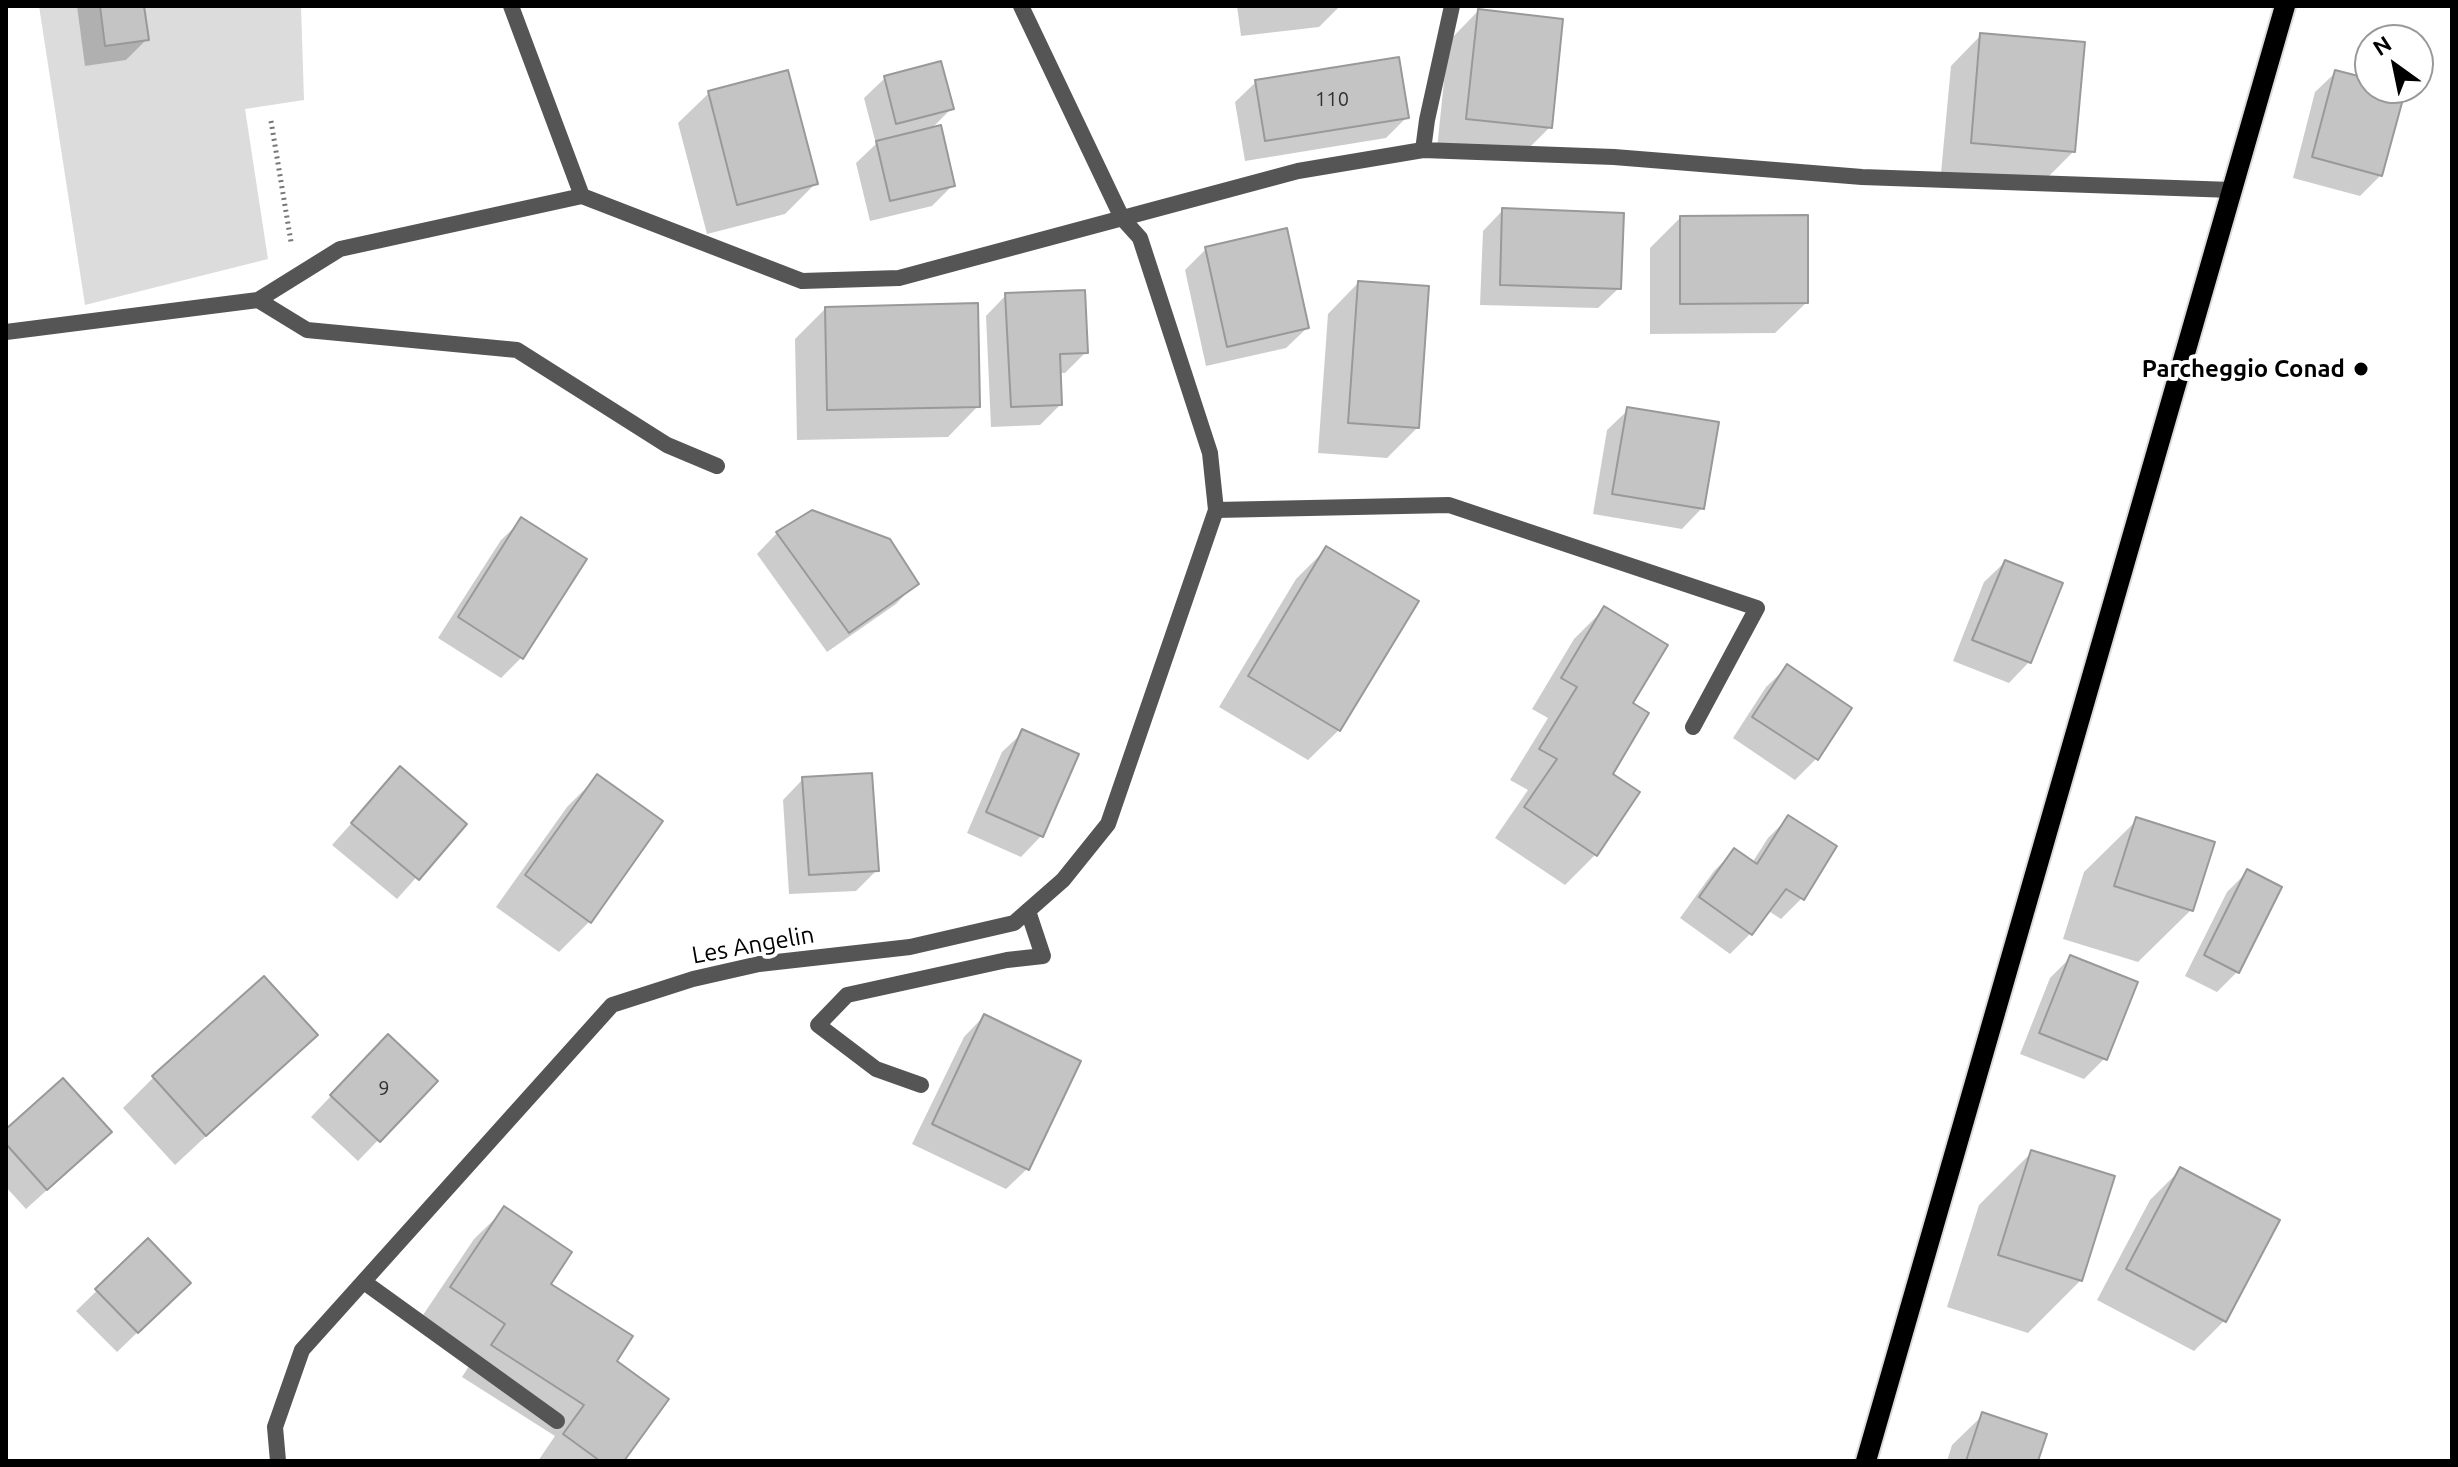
<!DOCTYPE html>
<style>
body{margin:0}
#map{position:relative;width:2458px;height:1467px;overflow:hidden;background:#fff;font-family:Ubuntu,sans-serif}
canvas{display:block}
.frame{position:absolute;inset:0;border:8px solid #000;pointer-events:none}
.north{position:absolute;left:2354px;top:24px;width:80px;height:80px;box-sizing:border-box;background:#fff;border:2px solid #999;border-radius:50%;rotate:327deg;font-size:22px;font-weight:700;line-height:32px;text-align:center;color:#000}
.north::after{content:'';display:block;margin:auto;width:28px;height:36px;background:#000;clip-path:polygon(50% 0,100% 100%,50% 72%,0 100%)}
</style>
<div id="map">
<canvas width="2458" height="1467"></canvas>
<div class="frame"></div>
<div class="north">N</div>
</div>
<script>
const c = document.querySelector('canvas').getContext('2d');
c.lineJoin = 'round';
function fill(path, color) { c.fillStyle = color; c.fill(path, 'evenodd'); }
const poly = rows => new Path2D(rows.map(r => 'M' + r).join(''));
function stroke(path, color, width, dash) { c.strokeStyle = color; c.lineWidth = width; c.lineCap = dash ? 'butt' : 'round'; c.setLineDash(dash || []); c.stroke(path); }
function label(font, color, halo, rows, align = 'center') {
  c.font = font + ' Ubuntu,sans-serif'; c.lineWidth = 8; c.setLineDash([]); c.textBaseline = 'middle'; c.strokeStyle = halo; c.fillStyle = color; for (const [text, x, y, turn = 0] of rows) {
    c.save(); c.translate(x, y); c.rotate((+turn || 0) * Math.PI / 180); c.textAlign = isNaN(turn) ? turn : align; if (halo) c.strokeText(text, 0, 0); c.fillText(text, 0, 0); c.restore();
  }
}
fill(poly([
 [39,6,301,6,304,100,245,109,268,259,85,305]
]), '#dcdcdc');
fill(poly([
 [77,6,142,6,147,39,126,60,85,66],
 [1237,6,1340,6,1319,27,1241,36],
 [1478,11,1550,127,1519,158,1437,149,1448,42],
 [1981,35,2074,151,2043,182,1941,173,1951,66],
 [2336,72,2370,81,2370,88,2397,88,2381,175,2360,196,2293,178,2315,92],
 [885,78,951,109,930,130,953,185,932,206,870,221,856,163,876,144,864,98],
 [1256,82,1406,118,1386,138,1245,161,1235,102],
 [709,93,815,184,785,214,707,234,678,123],
 [1503,210,1619,288,1598,308,1480,305,1483,231],
 [1680,218,1806,303,1775,333,1650,334,1650,248],
 [1206,249,1307,328,1286,348,1206,366,1185,270],
 [1358,283,1417,428,1387,458,1318,453,1328,314],
 [1006,295,1086,352,1065,373,1059,373,1060,405,1040,425,991,427,986,316],
 [825,309,978,406,948,437,797,440,795,339],
 [1628,410,1702,508,1682,529,1593,514,1607,430],
 [522,520,522,657,501,678,438,638,501,540],
 [777,533,916,583,896,604,827,652,757,554],
 [1327,548,1339,730,1308,760,1219,707,1296,579],
 [2005,562,2029,662,2009,683,1953,661,1984,582],
 [1604,609,1630,703,1610,775,1595,855,1565,885,1495,838,1528,790,1510,780,1548,718,1532,709,1574,639],
 [1787,667,1850,709,1816,759,1795,780,1733,738,1766,687],
 [1023,732,1041,836,1021,857,967,833,1002,752],
 [400,769,464,824,397,899,332,845],
 [597,777,590,921,559,952,496,907,567,807],
 [803,779,877,870,856,891,789,894,783,800],
 [1789,817,1802,898,1781,919,1767,910,1751,933,1730,954,1680,918,1714,871,1735,850,1752,863,1768,838],
 [2137,820,2191,910,2138,962,2063,939,2084,872],
 [2247,872,2238,971,2217,992,2185,976,2227,892],
 [2070,958,2105,1058,2084,1079,2020,1054,2050,978],
 [984,1016,1027,1169,1006,1189,912,1144,964,1037],
 [315,1035,175,1165,123,1108,154,1077],
 [368,1057,435,1081,358,1161,311,1117],
 [6,1132,89,1152,26,1209,6,1187],
 [2032,1152,2081,1280,2028,1333,1947,1307,1979,1205],
 [2180,1170,2225,1320,2194,1351,2097,1300,2150,1200],
 [505,1209,548,1285,614,1362,621,1461,538,1461,555,1436,462,1377,476,1355,421,1318,474,1239],
 [148,1241,168,1303,117,1352,76,1311],
 [1983,1415,2036,1461,1947,1461,1952,1445]
]), '#0003');
const building = poly([
 [100,6,144,6,149,40,105,46,100,6],
 [1478,9,1563,19,1552,128,1466,119,1478,9],
 [1980,33,2085,42,2075,152,1971,143,1980,33],
 [1399,57,1409,118,1265,141,1255,80,1399,57],
 [941,61,954,109,896,124,884,76,941,61],
 [788,70,818,184,737,205,708,91,788,70],
 [2335,70,2370,79,2370,88,2406,88,2382,176,2312,157,2335,70],
 [941,125,955,186,890,201,876,141,941,125],
 [1502,208,1624,213,1621,289,1500,285,1502,208],
 [1808,215,1808,303,1680,304,1680,216,1808,215],
 [1287,228,1309,328,1227,347,1205,247,1287,228],
 [1358,281,1429,286,1419,428,1348,423,1358,281],
 [1085,290,1088,353,1060,354,1062,405,1011,407,1005,293,1085,290],
 [978,303,980,407,827,410,825,307,978,303],
 [1627,407,1719,422,1704,509,1612,494,1627,407],
 [812,510,890,539,919,584,849,633,776,532,812,510],
 [521,517,587,559,523,659,458,617,521,517],
 [1326,546,1419,601,1340,731,1248,676,1326,546],
 [2005,560,2063,583,2031,663,1972,640,2005,560],
 [1604,606,1668,645,1633,703,1649,713,1613,774,1640,792,1597,856,1524,807,1557,759,1539,749,1577,687,1561,678,1604,606],
 [1787,664,1852,708,1818,760,1752,717,1787,664],
 [1022,729,1079,754,1043,837,986,812,1022,729],
 [400,766,467,824,419,880,351,823,400,766],
 [872,773,879,871,809,875,802,777,872,773],
 [597,774,663,821,591,923,525,875,597,774],
 [1788,815,1837,846,1804,900,1786,889,1752,935,1699,897,1734,848,1757,864,1788,815],
 [2136,817,2215,842,2193,911,2114,886,2136,817],
 [2247,869,2282,887,2239,973,2204,955,2247,869],
 [2070,955,2138,982,2107,1060,2039,1033,2070,955],
 [264,976,318,1035,206,1136,152,1076,264,976],
 [984,1014,1081,1061,1029,1170,932,1124,984,1014],
 [388,1034,438,1081,380,1142,330,1095,388,1034],
 [63,1078,112,1132,47,1190,6,1144,6,1129,63,1078],
 [2031,1150,2115,1176,2082,1281,1998,1255,2031,1150],
 [2180,1167,2280,1220,2226,1322,2126,1269,2180,1167],
 [504,1206,572,1252,551,1284,633,1336,617,1361,669,1399,624,1461,600,1461,563,1434,584,1405,491,1345,505,1324,450,1287,504,1206],
 [148,1238,191,1283,138,1333,95,1289,148,1238],
 [1982,1412,2047,1434,2038,1461,1966,1461,1982,1412]
]);
fill(building, '#c4c4c4');
stroke(building, '#999', 2);
const primary = poly([
 [1866,1461,2285,6]
]);
stroke(primary, '#dbdbdb', 24);
stroke(poly([
 [271,121,291,242]
]), '#777', 5, [2, 4]);
stroke(poly([
 [921,1085,876,1069,818,1025,847,995,1007,960,1043,956,1028,911],
 [364,1282,557,1421]
]), '#555', 16);
stroke(poly([
 [511,6,582,196],
 [1423,150,1427,120,1452,6],
 [258,300,307,330,517,350,667,445,717,466],
 [6,332,258,300,340,249,582,196,802,281,899,278,1298,171,1423,150,1614,157,1862,177,2232,190],
 [1216,510,1449,505,1757,608,1693,727]
]), '#555', 16);
stroke(poly([
 [278,1461,275,1427,302,1350,612,1005,693,979,759,964,910,947,1014,923,1063,880,1108,824,1216,510,1210,453,1140,238,1122,218,1021,6]
]), '#555', 16);
stroke(primary, '#000', 20);
for (const [x, y, r, color] of [
 [2361,369,8,"#000"]
]) { const dot = new Path2D(); dot.arc(x, y, r, 0, 2 * Math.PI); c.fillStyle = color; c.fill(dot); stroke(dot, '#fff', 3); }
label('20px', '#313131', null, [
 ["110",1332,99],
 ["9",384,1088]
]);
label('bold 24px', '#000', '#fff', [
 ["Parcheggio Conad",2345,369]
], 'right');
label('24px', '#000', '#fff', [
 ["Les Angelin",753,945,-10]
]);
</script>
